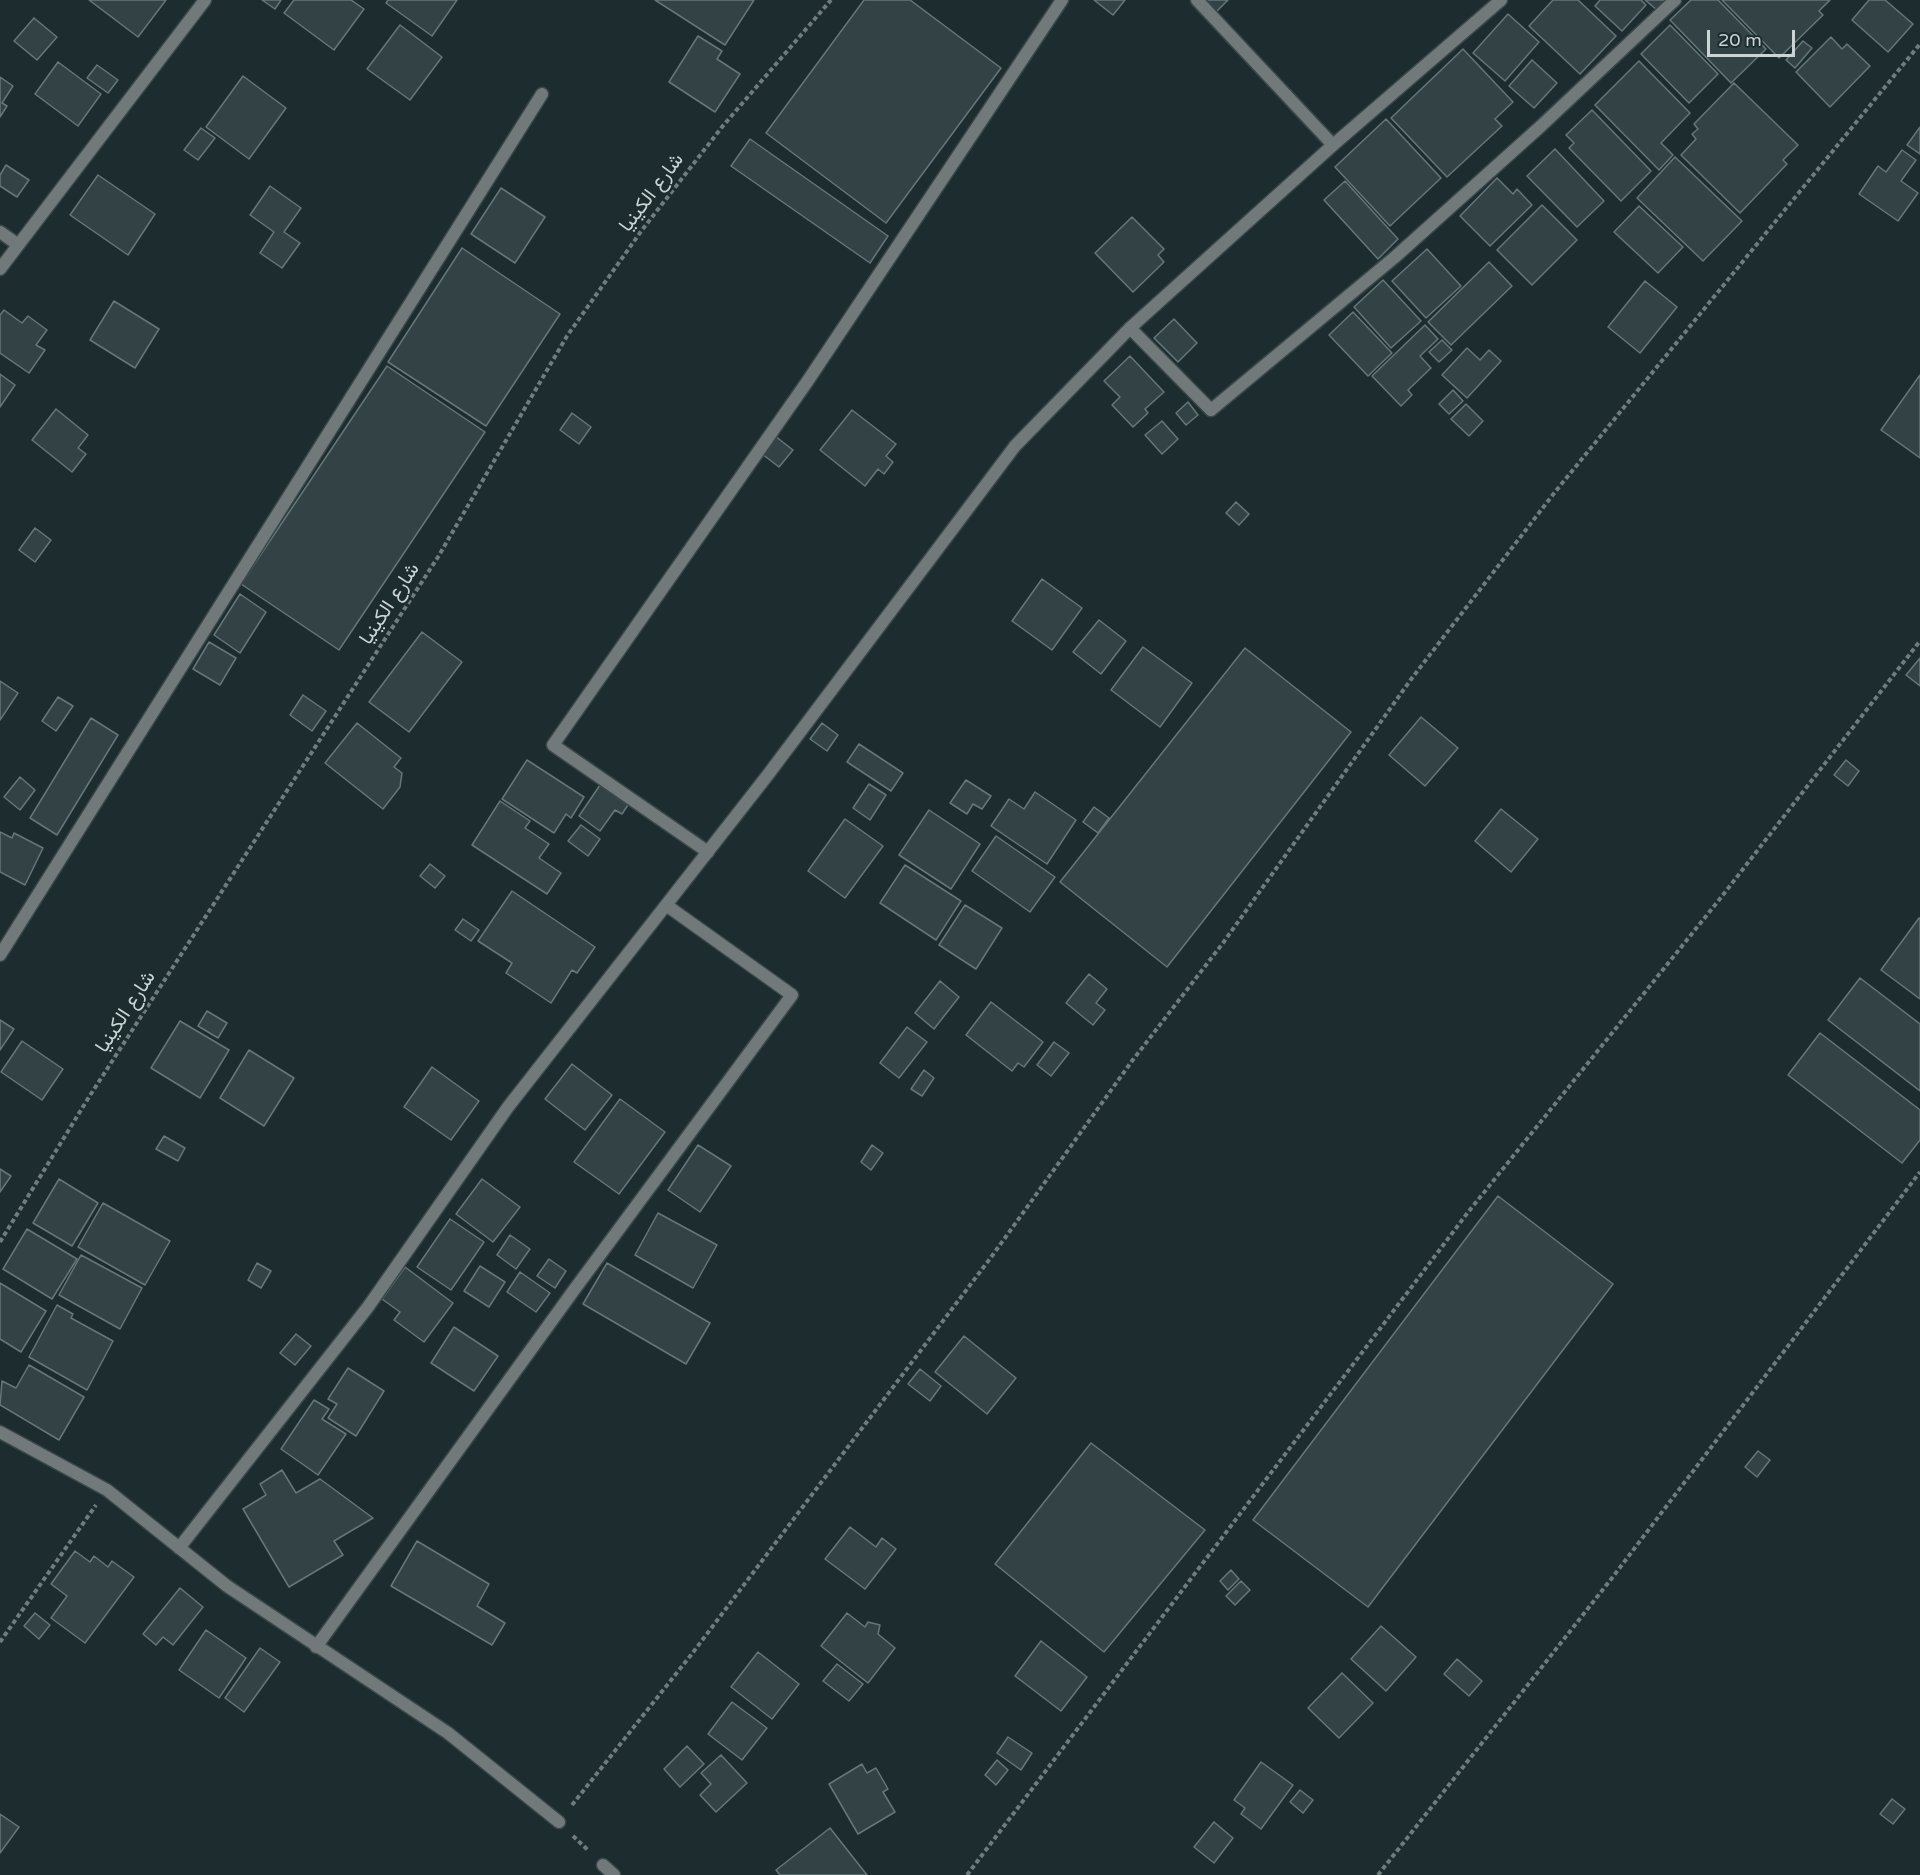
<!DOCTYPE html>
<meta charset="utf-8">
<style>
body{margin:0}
#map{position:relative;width:1920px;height:1875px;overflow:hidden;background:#1d2c2e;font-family:"Varela Round",sans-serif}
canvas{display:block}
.scale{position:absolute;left:1707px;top:30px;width:88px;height:27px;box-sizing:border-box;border:3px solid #cad4d5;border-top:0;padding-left:8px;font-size:18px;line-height:21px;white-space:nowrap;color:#cad4d5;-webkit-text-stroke:4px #1d2c2e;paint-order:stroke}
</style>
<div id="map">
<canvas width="1920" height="1875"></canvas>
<div class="scale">20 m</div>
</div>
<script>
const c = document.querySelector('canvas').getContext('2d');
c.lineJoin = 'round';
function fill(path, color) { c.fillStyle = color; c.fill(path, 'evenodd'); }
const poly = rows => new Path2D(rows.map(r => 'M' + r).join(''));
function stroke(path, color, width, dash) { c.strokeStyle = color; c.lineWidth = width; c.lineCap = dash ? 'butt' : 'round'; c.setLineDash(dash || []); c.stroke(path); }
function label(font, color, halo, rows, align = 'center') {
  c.font = font + ' "Varela Round",Vazirmatn,sans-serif'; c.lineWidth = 5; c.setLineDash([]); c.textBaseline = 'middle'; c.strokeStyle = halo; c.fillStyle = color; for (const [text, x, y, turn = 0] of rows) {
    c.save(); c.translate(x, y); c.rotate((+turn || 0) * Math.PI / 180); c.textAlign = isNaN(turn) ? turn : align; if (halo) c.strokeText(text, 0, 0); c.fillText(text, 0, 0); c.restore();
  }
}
const building = poly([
 [89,0,166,0,138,37,89,0],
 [262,0,281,0,275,9,262,0],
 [294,0,351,0,364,9,334,50,284,13,294,0],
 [388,0,457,0,432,36,386,3,388,0],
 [655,0,754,0,725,45,655,0],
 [864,0,910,0,1001,68,886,223,766,133,864,0],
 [1094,0,1125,0,1113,15,1094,0],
 [1201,0,1228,0,1214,14,1201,0],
 [1553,0,1578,0,1616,36,1580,74,1529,26,1553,0],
 [1600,0,1641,0,1646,5,1622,31,1595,6,1600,0],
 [1645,0,1665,0,1657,10,1645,0],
 [1691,0,1718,0,1766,49,1731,83,1670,20,1691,0],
 [1722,0,1830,0,1819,11,1823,15,1779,58,1722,0],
 [1869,0,1885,0,1913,24,1888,52,1852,20,1869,0],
 [1508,14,1539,42,1505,81,1473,53,1508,14],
 [34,18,57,37,37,60,14,41,34,18],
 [400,25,442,57,410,100,367,69,400,25],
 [1670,25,1718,74,1689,103,1641,54,1670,25],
 [698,36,722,51,717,59,740,74,715,112,669,82,698,36],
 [1831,37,1842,49,1847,44,1870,66,1830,107,1796,72,1831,37],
 [1803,41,1812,48,1795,68,1786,60,1803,41],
 [1463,49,1513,102,1495,119,1502,126,1447,177,1391,118,1463,49],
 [1532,60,1557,83,1534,108,1509,86,1532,60],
 [1639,61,1690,113,1661,143,1673,155,1659,170,1595,105,1639,61],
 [58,62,101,94,78,126,35,94,58,62],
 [97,65,118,80,108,93,87,78,97,65],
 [243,76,286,108,249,159,206,127,243,76],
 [0,77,13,86,2,103,7,106,0,117,0,77],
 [1734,83,1798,145,1783,160,1787,164,1740,213,1681,155,1696,139,1692,134,1698,129,1694,124,1734,83],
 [1592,110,1651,171,1621,201,1569,148,1574,143,1566,135,1592,110],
 [1386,119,1441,178,1390,226,1335,167,1386,119],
 [1920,127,1920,154,1907,145,1920,127],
 [201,128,215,138,198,160,184,150,201,128],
 [750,139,888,236,870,263,731,166,750,139],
 [1555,149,1604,201,1577,227,1527,176,1555,149],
 [1902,150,1916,160,1901,181,1918,193,1898,221,1859,194,1878,166,1886,172,1902,150],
 [1675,157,1742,221,1703,261,1637,198,1675,157],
 [6,165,29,180,17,197,0,186,0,175,6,165],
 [98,175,155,214,128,255,70,215,98,175],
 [1497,178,1513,194,1517,189,1532,205,1490,246,1460,216,1497,178],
 [1345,181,1398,239,1378,259,1324,200,1345,181],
 [270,186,301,208,284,232,300,243,282,268,260,253,274,232,250,215,270,186],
 [501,188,545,217,515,263,471,234,501,188],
 [1542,205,1577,240,1532,285,1497,250,1542,205],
 [1639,206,1683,247,1658,273,1614,232,1639,206],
 [1132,217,1164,249,1158,255,1164,262,1133,292,1095,253,1132,217],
 [462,248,560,314,486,426,388,362,462,248],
 [1427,249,1461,286,1426,318,1392,281,1427,249],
 [1489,262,1512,286,1451,345,1428,322,1489,262],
 [1383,280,1421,321,1391,348,1354,307,1383,280],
 [1645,281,1677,307,1640,353,1608,327,1645,281],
 [114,301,159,329,135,368,90,340,114,301],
 [4,310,22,323,28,316,47,330,36,345,45,350,29,373,0,353,0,315,4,310],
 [1353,312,1392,353,1368,376,1329,335,1353,312],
 [1174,319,1197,343,1178,362,1154,338,1174,319],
 [1425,325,1438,339,1420,356,1431,368,1408,390,1412,395,1401,406,1372,376,1425,325],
 [1442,340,1452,350,1439,362,1429,352,1442,340],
 [1467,348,1480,360,1489,350,1501,361,1467,398,1442,375,1467,348],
 [1130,356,1164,392,1145,409,1148,413,1133,427,1112,405,1120,397,1104,381,1130,356],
 [387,366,485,432,339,650,241,584,387,366],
 [0,374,15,385,0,407,0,374],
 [1920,375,1920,458,1881,430,1920,375],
 [1453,390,1463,401,1449,414,1439,404,1453,390],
 [1188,402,1198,415,1186,425,1176,413,1188,402],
 [1466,404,1483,421,1469,436,1451,419,1466,404],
 [56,409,88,435,78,448,86,454,72,472,32,440,56,409],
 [852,410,896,444,886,456,893,462,884,474,878,469,865,486,820,450,852,410],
 [572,413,591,427,579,444,560,430,572,413],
 [1162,421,1178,439,1162,454,1145,435,1162,421],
 [775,436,793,450,779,467,762,454,775,436],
 [1236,502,1249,514,1239,525,1226,513,1236,502],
 [35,528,51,540,35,562,19,550,35,528],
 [1042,579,1082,608,1052,650,1012,621,1042,579],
 [240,594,266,612,240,653,214,635,240,594],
 [1099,620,1126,641,1101,674,1073,652,1099,620],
 [422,632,462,662,409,732,369,702,422,632],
 [209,642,236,658,220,685,193,669,209,642],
 [1143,647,1192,683,1160,727,1111,690,1143,647],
 [1245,648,1351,732,1167,967,1060,882,1245,648],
 [1920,658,1920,686,1906,675,1920,658],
 [0,681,18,693,0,720,0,681],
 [303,695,326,711,312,731,290,715,303,695],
 [58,697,73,706,56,731,42,721,58,697],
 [1421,717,1458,748,1425,786,1389,755,1421,717],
 [91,718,118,735,57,835,30,818,91,718],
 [357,723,401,758,394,767,402,773,400,787,383,809,325,763,357,723],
 [822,723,838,735,827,751,810,739,822,723],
 [859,744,903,773,891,791,847,762,859,744],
 [527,760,584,797,571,818,566,814,554,833,502,799,527,760],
 [1846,760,1859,771,1848,786,1834,775,1846,760],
 [20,777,35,790,20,810,4,797,20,777],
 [966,780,991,796,982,809,973,804,967,814,950,803,966,780],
 [869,784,886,795,870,820,853,808,869,784],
 [600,785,628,805,622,814,615,810,600,831,579,816,600,785],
 [1035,792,1076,820,1047,864,991,826,1009,799,1024,809,1035,792],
 [500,801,530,821,525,828,549,844,539,858,561,873,547,894,472,845,500,801],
 [1094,807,1109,818,1098,833,1083,822,1094,807],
 [1501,809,1538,839,1511,872,1475,841,1501,809],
 [929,810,980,844,951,889,899,855,929,810],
 [845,819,883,846,845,898,808,871,845,819],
 [581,825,600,839,588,856,568,841,581,825],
 [0,832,12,838,14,833,43,848,25,885,0,872,0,832],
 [996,836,1055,877,1030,912,972,871,996,836],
 [430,864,445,876,435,888,420,876,430,864],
 [905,865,961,901,936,940,880,903,905,865],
 [512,891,595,947,577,973,572,970,551,1003,506,973,512,963,478,941,512,891],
 [965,905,1002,928,976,969,939,945,965,905],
 [1919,918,1920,918,1920,999,1881,970,1919,918],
 [463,919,479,930,471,941,455,930,463,919],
 [1089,974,1107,989,1096,1003,1105,1010,1093,1025,1066,1003,1089,974],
 [1860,978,1920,1024,1920,1091,1828,1020,1860,978],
 [940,981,959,997,934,1029,915,1013,940,981],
 [991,1002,1043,1042,1024,1067,1018,1063,1012,1071,966,1035,991,1002],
 [207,1011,227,1023,218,1038,198,1026,207,1011],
 [0,1020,14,1029,0,1050,0,1020],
 [180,1021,229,1050,200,1098,151,1068,180,1021],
 [907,1027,927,1042,899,1078,880,1063,907,1027],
 [1820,1033,1920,1110,1920,1140,1902,1163,1788,1075,1820,1033],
 [22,1041,63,1069,42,1100,1,1072,22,1041],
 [1054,1042,1069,1053,1051,1076,1037,1065,1054,1042],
 [249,1050,294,1078,264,1126,220,1098,249,1050],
 [572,1064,612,1095,585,1130,545,1099,572,1064],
 [432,1067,479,1101,451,1140,404,1107,432,1067],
 [924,1070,934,1078,922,1096,911,1089,924,1070],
 [620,1099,665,1132,619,1194,574,1162,620,1099],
 [164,1136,185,1148,178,1161,156,1149,164,1136],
 [698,1145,731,1166,700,1212,668,1190,698,1145],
 [872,1145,883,1153,871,1170,861,1162,872,1145],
 [0,1169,11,1176,0,1192,0,1169],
 [59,1179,98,1203,72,1246,33,1223,59,1179],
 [482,1179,520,1207,493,1242,456,1214,482,1179],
 [1498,1196,1613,1284,1368,1607,1253,1520,1498,1196],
 [103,1203,170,1241,145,1285,78,1247,103,1203],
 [658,1213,717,1245,693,1288,635,1255,658,1213],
 [450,1219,484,1242,451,1290,417,1267,450,1219],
 [27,1229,77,1259,52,1299,3,1269,27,1229],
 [510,1235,530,1249,516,1269,497,1255,510,1235],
 [81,1255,142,1288,120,1329,59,1295,81,1255],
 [549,1259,566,1271,555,1288,537,1276,549,1259],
 [257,1263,271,1271,261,1288,248,1280,257,1263],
 [607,1263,710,1323,686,1364,583,1304,607,1263],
 [480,1266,505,1282,489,1307,464,1291,480,1266],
 [405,1267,453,1303,424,1342,394,1320,400,1312,382,1299,405,1267],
 [520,1272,550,1293,536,1312,507,1292,520,1272],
 [0,1283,46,1311,21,1352,0,1339,0,1283],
 [57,1305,73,1314,71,1318,113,1341,87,1390,29,1357,57,1305],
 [454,1327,498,1356,474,1391,431,1363,454,1327],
 [296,1334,311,1346,295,1365,280,1353,296,1334],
 [964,1336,1016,1378,987,1414,935,1372,964,1336],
 [29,1365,84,1397,59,1440,0,1405,2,1381,16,1388,29,1365],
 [348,1368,384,1391,356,1436,328,1418,337,1404,328,1399,348,1368],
 [920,1369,941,1386,930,1401,908,1384,920,1369],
 [314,1400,329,1409,322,1419,346,1434,318,1475,281,1449,314,1400],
 [1091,1443,1205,1530,1104,1652,995,1564,1091,1443],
 [1758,1451,1770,1460,1757,1477,1745,1467,1758,1451],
 [282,1470,296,1493,320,1479,373,1518,334,1541,343,1555,289,1587,243,1509,266,1495,260,1484,282,1470],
 [850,1527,876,1547,882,1538,896,1549,865,1589,825,1559,850,1527],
 [417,1541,489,1584,477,1606,505,1623,492,1645,391,1586,417,1541],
 [75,1551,90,1562,94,1556,108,1567,112,1561,134,1577,85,1643,51,1618,67,1596,51,1584,75,1551],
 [1231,1570,1239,1579,1228,1590,1220,1581,1231,1570],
 [1241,1581,1250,1590,1235,1605,1226,1596,1241,1581],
 [180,1588,203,1607,173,1645,163,1637,156,1645,143,1634,180,1588],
 [35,1613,50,1625,39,1639,24,1626,35,1613],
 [847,1613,865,1627,868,1622,880,1625,878,1634,895,1648,868,1683,821,1646,847,1613],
 [1381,1626,1416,1657,1386,1691,1351,1659,1381,1626],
 [206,1630,246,1658,219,1698,179,1670,206,1630],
 [1041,1641,1087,1677,1061,1711,1015,1676,1041,1641],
 [260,1648,280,1662,244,1712,225,1698,260,1648],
 [758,1652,799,1684,772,1719,731,1687,758,1652],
 [1457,1659,1482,1681,1469,1696,1444,1674,1457,1659],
 [837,1664,863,1684,849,1701,823,1681,837,1664],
 [1342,1673,1373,1703,1339,1738,1308,1708,1342,1673],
 [732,1702,767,1728,742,1760,708,1734,732,1702],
 [1008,1737,1032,1753,1021,1770,997,1753,1008,1737],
 [687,1746,704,1764,680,1787,664,1769,687,1746],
 [721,1755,747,1783,716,1812,700,1795,711,1784,701,1773,721,1755],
 [997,1760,1008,1770,996,1785,985,1775,997,1760],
 [1261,1762,1293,1785,1261,1829,1241,1814,1245,1808,1234,1800,1261,1762],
 [862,1764,867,1773,876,1768,888,1789,883,1792,895,1812,858,1834,829,1784,862,1764],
 [1300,1790,1313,1800,1303,1813,1290,1802,1300,1790],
 [1892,1799,1905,1809,1893,1824,1880,1814,1892,1799],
 [0,1814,19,1827,0,1853,0,1814],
 [1214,1822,1233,1838,1214,1863,1194,1847,1214,1822],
 [830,1828,867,1875,780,1875,776,1870,830,1828]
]);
fill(building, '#334345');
stroke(building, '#667779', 1.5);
const lane = poly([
 [1197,0,1333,145],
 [0,232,17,244],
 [1130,328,1211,410],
 [708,852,553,745,807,382,1062,0],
 [603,1865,614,1875]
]);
const street = poly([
 [0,269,205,0],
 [1211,410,1395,257,1541,126,1675,0],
 [0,955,542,94],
 [0,1432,107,1490,227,1586,448,1733,559,1822],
 [179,1548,368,1307,508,1107,767,776,1015,446,1130,328,1333,145,1501,0],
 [316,1647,574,1290,792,995,666,905]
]);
stroke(lane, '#394749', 15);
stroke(street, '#394749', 15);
stroke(poly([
 [0,1242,89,1097,438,557,567,336,642,230,722,127,831,0],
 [0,1642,96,1505],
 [572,1805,691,1655,992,1256,1132,1061,1223,943,1412,678,1555,492,1920,44],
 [573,1836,589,1851],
 [967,1875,1469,1211,1719,900,1920,641],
 [1378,1875,1612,1578,1920,1172]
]), '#6f7c7d', 4, [4.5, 3]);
stroke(lane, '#71797a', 12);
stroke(street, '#71797a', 12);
label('20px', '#cad4d5', '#1d2c2e', [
 ["شارع الكينيا",652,193,-53],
 ["شارع الكينيا",390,604,-57],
 ["شارع الكينيا",126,1012,-57]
]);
</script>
